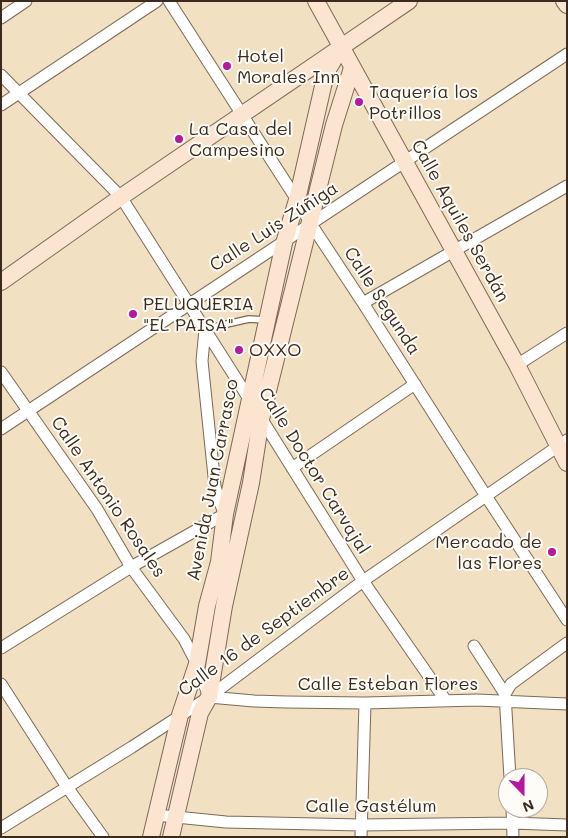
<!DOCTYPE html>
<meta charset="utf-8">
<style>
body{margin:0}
#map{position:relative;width:568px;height:838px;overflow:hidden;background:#f1e0c1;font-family:Mali,sans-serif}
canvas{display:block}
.frame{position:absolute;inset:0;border:2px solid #3b2a1e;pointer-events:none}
.north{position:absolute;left:498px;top:768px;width:50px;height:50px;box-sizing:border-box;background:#fdfcf7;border:1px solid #afa8a0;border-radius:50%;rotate:158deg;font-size:14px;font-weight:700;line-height:20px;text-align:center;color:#3b2a1e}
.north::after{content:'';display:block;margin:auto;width:18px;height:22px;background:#b5179e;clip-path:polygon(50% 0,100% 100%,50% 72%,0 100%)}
</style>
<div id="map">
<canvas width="568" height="838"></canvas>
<div class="frame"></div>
<div class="north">N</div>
</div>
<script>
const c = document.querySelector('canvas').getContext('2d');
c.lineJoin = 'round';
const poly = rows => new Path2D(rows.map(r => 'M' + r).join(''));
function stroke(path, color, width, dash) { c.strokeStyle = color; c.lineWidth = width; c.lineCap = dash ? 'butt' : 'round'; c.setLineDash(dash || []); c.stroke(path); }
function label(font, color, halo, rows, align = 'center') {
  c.font = font + ' Mali,sans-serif'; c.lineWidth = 4; c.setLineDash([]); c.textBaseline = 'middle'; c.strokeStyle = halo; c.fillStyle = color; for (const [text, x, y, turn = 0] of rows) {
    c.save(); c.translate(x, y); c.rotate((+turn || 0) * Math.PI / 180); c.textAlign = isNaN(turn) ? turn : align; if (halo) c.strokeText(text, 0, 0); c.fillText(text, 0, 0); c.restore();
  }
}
const lane = poly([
 [205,329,249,319,266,320]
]);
const street = poly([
 [169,1,297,200,311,224,363,303,486,496,567,620],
 [1,18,26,1],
 [1,75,121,197,251,402],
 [1,105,157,1],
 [363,303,567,186],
 [205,329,202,361,215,486,219,501,225,514],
 [517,365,567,333],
 [1,372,97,509,131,567,184,639,197,664,209,697,254,701,286,702,365,703,477,700,567,704],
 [261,418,363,581,446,701],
 [1,429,567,54],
 [292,468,415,384],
 [474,646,505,694],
 [1,648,131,567,225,514],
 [1,684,67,787,103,837],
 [510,778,505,694,511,684,567,643],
 [512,808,513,837],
 [156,815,226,822,361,825,512,823,567,825],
 [1,828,132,747,209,697,363,581,567,440],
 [361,837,365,703]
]);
const secondary = poly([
 [316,1,517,365,567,463],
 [564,1,567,5],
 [1,282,121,197,409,1],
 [151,837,180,715,197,664,207,606,219,562,225,514,284,243,297,200,326,73,341,47],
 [171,837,200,713,209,697,224,606,251,483,261,419,334,125,352,68]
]);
stroke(lane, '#7b6a57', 8);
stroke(street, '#7b6a57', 13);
stroke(secondary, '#7b6a57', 18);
stroke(lane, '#fff', 5.5);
stroke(street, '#fff', 11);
stroke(secondary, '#fce5d0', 16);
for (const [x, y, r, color] of [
 [227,66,5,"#b5179e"],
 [359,102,5,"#b5179e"],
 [179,139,5,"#b5179e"],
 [133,314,5,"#b5179e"],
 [239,350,5,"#b5179e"],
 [552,552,5,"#b5179e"]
]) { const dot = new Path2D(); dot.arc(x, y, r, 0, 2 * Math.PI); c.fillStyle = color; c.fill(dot); stroke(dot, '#fdfcf7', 2); }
label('18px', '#3b2a1e', '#fdfcf7', [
 ["Hotel",237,56],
 ["Morales Inn",237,77],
 ["Taquería los",369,92],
 ["Potrillos",369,113],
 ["La Casa del",189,129],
 ["Campesino",189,150],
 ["PELUQUERIA",143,304],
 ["\"EL PAISA\"",143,325],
 ["OXXO",249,350],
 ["Mercado de",542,542,"right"],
 ["las Flores",542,563,"right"]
], 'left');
label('18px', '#3b2a1e', '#fdfcf7', [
 ["Calle Aquiles Serdán",460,221,61],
 ["Calle Luis Zúñiga",274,227,-33],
 ["Calle Segunda",382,301,57],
 ["Calle Doctor Carvajal",314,471,58],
 ["Avenida Juan Carrasco",213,480,-79],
 ["Calle Antonio Rosales",108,497,56],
 ["Calle 16 de Septiembre",264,632,-36],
 ["Calle Esteban Flores",388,684],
 ["Calle Gastélum",371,806]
]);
</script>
